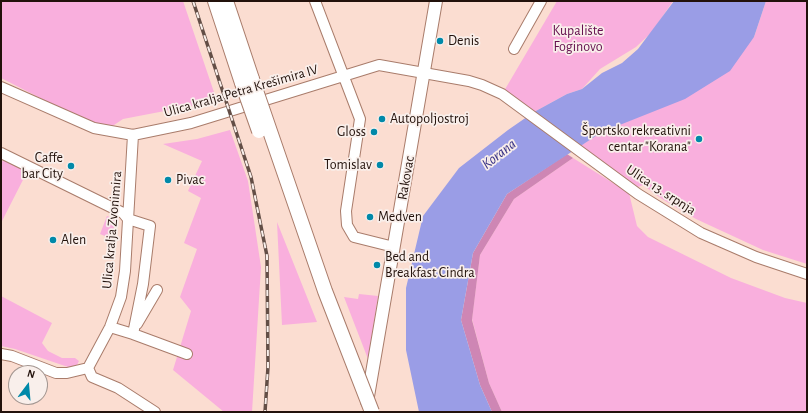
<!DOCTYPE html>
<meta charset="utf-8">
<style>
body{margin:0}
#map{position:relative;width:808px;height:413px;overflow:hidden;background:#fbddd1;font-family:"Alegreya Sans",sans-serif}
canvas{display:block}
.frame{position:absolute;inset:0;border:2px solid #22110b;pointer-events:none}
.north{position:absolute;left:8px;top:365px;width:40px;height:40px;box-sizing:border-box;background:#f9efeb;border:1px solid #a39691;border-radius:50%;rotate:16deg;font-size:11px;font-weight:700;line-height:16px;text-align:center;color:#22110b}
.north::after{content:'';display:block;margin:auto;width:14px;height:18px;background:#0089a9;clip-path:polygon(50% 0,100% 100%,50% 72%,0 100%)}
</style>
<div id="map">
<canvas width="808" height="413"></canvas>
<div class="frame"></div>
<div class="north">N</div>
</div>
<script>
const c = document.querySelector('canvas').getContext('2d');
c.lineJoin = 'round';
function fill(path, color) { c.fillStyle = color; c.fill(path, 'evenodd'); }
const poly = rows => new Path2D(rows.map(r => 'M' + r).join(''));
function stroke(path, color, width, dash) { c.strokeStyle = color; c.lineWidth = width; c.lineCap = dash ? 'butt' : 'round'; c.setLineDash(dash || []); c.stroke(path); }
function label(font, color, halo, rows, align = 'center') {
  c.font = font + ' "Alegreya Sans",sans-serif'; c.lineWidth = 3.5; c.setLineDash([]); c.textBaseline = 'middle'; c.strokeStyle = halo; c.fillStyle = color; for (const [text, x, y, turn = 0] of rows) {
    c.save(); c.translate(x, y); c.rotate((+turn || 0) * Math.PI / 180); c.textAlign = isNaN(turn) ? turn : align; if (halo) c.strokeText(text, 0, 0); c.fillText(text, 0, 0); c.restore();
  }
}
fill(poly([
 [1,1,183,1,217,101,123,119,105,131,1,78],
 [557,1,673,1,652,32,636,47,600,69,582,89,567,94,534,112,504,91],
 [766,1,807,1,807,264,763,250,696,219,662,199,643,185,638,187,580,146,754,37],
 [230,130,248,181,261,267,252,412,224,412,173,370,191,311,180,297,197,249,184,243,201,198,188,191,202,161,163,144,197,139],
 [573,158,629,193,637,226,648,237,731,278,785,298,807,303,807,412,502,412,489,383,472,319,480,255,514,199],
 [3,160,27,172,1,223,1,164],
 [107,216,115,219,112,239,100,234],
 [277,222,317,322,282,325],
 [359,294,378,296,368,359,344,297,358,299],
 [1,296,52,323,42,343,48,351,62,358,75,358,79,361,76,367,68,367,15,349,1,346]
]), '#f9afdd');
fill(poly([
 [567,154,573,158,514,199,480,255,472,320,489,383,502,412,492,412,480,385,461,320,473,253,507,194]
]), '#ce86b4');
fill(poly([
 [674,1,766,1,754,37,730,71,685,99,602,132,507,194,473,253,461,320,480,385,492,412,419,412,406,350,406,288,423,216,459,168,508,130,534,112,567,94,582,89,602,73,622,63,638,49]
]), '#9a9de6');
const minor = poly([
 [315,1,360,119,346,211,347,225,354,237,394,247],
 [514,49,541,1],
 [1,87,94,128,133,135,191,123,379,65,469,81,482,85,502,94,638,194,701,233,756,257,807,274],
 [1,153,123,213,128,219,150,226,143,284,133,334,110,327],
 [137,324,157,290],
 [133,334,187,354],
 [1,354,12,356,56,373,67,373,88,368],
 [88,368,110,327,121,297,125,271,133,135],
 [88,368,92,377,118,388,155,412]
]);
const major = poly([
 [367,402,436,1]
]);
const highway = poly([
 [215,1,242,83],
 [226,1,252,79]
]);
stroke(minor, '#a97c6b', 12);
stroke(major, '#a97c6b', 14);
stroke(highway, '#a97c6b', 16);
stroke(minor, '#fff', 10);
stroke(major, '#fff', 12);
stroke(highway, '#fff', 14);
const rail = poly([
 [193,1,251,177,267,256,268,367,265,412]
]);
stroke(rail, '#634e46', 3.5);
stroke(rail, '#f9efeb', 2, [6]);
const highwayBridge = poly([
 [252,79,325,291,372,412],
 [242,83,259,131]
]);
stroke(highwayBridge, '#a97c6b', 16, []);
stroke(highwayBridge, '#fff', 14);
for (const [x, y, r, color] of [
 [440,41,4,"#0089a9"],
 [382,119,4,"#0089a9"],
 [374,132,4,"#0089a9"],
 [699,139,4,"#0089a9"],
 [380,165,4,"#0089a9"],
 [71,166,4,"#0089a9"],
 [168,180,4,"#0089a9"],
 [370,217,4,"#0089a9"],
 [53,240,4,"#0089a9"],
 [377,265,4,"#0089a9"]
]) { const dot = new Path2D(); dot.arc(x, y, r, 0, 2 * Math.PI); c.fillStyle = color; c.fill(dot); stroke(dot, '#f9efeb', 1.5); }
label('14px', '#640f4e', '#f9efeb', [
 ["Kupalište",578,31],
 ["Foginovo",578,47]
]);
label('14px', '#22110b', '#f9efeb', [
 ["Denis",448,41],
 ["Autopoljostroj",390,119],
 ["Športsko rekreativni",691,131,"right"],
 ["centar \"Korana\"",691,147,"right"],
 ["Gloss",366,132,"right"],
 ["Caffe",63,158,"right"],
 ["bar City",63,174,"right"],
 ["Tomislav",372,165,"right"],
 ["Pivac",176,180],
 ["Medven",378,217],
 ["Alen",61,240],
 ["Bed and",385,257],
 ["Breakfast Cindra",385,273]
], 'left');
label('14px', '#22110b', '#f9efeb', [
 ["Ulica kralja Petra Krešimira IV",241,91,-16],
 ["Rakovac",406,178,-80],
 ["Ulica 13. srpnja",661,190,33],
 ["Ulica kralja Zvonimira",112,230,-85]
]);
label('italic 15px', '#383185', '#f9efeb', [
 ["Korana",499,154,-38]
]);
</script>
